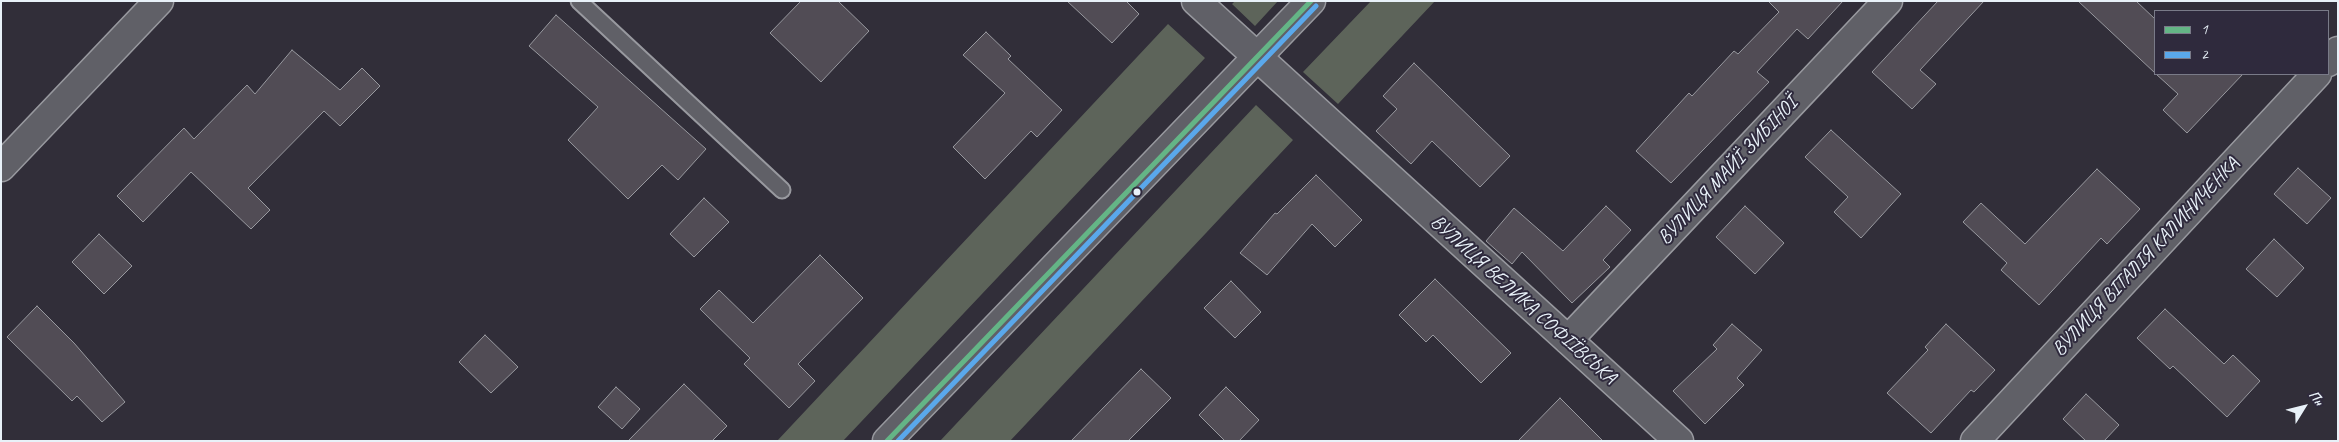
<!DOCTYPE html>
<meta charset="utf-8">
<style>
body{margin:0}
#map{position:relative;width:2339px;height:442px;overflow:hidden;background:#312e39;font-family:Caveat,sans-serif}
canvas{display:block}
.frame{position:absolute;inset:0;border:2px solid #e8f1f8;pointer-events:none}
.legend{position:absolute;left:2154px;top:10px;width:175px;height:65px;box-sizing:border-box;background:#2f2a3d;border:1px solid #797a88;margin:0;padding:6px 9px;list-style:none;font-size:15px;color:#e8f1f8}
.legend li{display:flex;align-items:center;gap:10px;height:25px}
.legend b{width:25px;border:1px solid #797a88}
.north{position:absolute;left:2279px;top:382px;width:50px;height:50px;-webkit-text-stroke:4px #2f2a3d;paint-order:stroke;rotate:54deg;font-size:14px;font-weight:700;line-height:20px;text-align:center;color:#e8f1f8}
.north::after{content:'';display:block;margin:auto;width:18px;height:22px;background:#e8f1f8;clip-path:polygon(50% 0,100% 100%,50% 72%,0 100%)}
</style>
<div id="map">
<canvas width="2339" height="442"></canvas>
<div class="frame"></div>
<ul class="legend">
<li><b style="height:6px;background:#64b586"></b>1</li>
<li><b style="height:6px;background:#5aa8eb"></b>2</li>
</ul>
<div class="north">Пн</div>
</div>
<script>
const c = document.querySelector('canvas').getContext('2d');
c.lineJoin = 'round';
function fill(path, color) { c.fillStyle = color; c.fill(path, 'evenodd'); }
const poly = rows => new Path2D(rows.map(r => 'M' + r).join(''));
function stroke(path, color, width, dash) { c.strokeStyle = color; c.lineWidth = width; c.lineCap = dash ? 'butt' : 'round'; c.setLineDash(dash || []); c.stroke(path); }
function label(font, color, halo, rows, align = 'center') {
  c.font = font + ' Caveat,sans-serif'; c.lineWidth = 4; c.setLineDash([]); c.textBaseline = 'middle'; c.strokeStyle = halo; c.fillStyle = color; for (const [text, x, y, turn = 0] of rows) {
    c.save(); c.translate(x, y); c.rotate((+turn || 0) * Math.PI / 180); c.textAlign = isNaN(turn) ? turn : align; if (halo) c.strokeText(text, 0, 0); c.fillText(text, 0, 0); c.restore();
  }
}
fill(poly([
 [1235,1,1278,1,1255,26,1232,4],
 [1371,1,1435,1,1338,104,1303,72],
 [1168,24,1205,58,843,441,777,441],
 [1256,105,1293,140,1206,233,1010,441,940,441]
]), '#5d645a');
const building = poly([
 [801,1,838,1,869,31,821,82,770,33,801,1],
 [1067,1,1126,1,1139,14,1112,43,1067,1],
 [1768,1,1843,1,1808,39,1797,29,1757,72,1769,82,1671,183,1636,151,1689,93,1692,96,1734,51,1738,54,1779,12,1768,1],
 [1938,1,1984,1,1920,70,1936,84,1912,109,1872,72,1938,1],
 [2078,1,2136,1,2155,19,2155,73,2078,1],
 [556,15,706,149,678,180,662,165,628,199,568,140,598,107,529,46,556,15],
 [986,32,1011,56,1008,59,1062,110,1037,137,1031,131,985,179,953,147,1005,93,963,55,986,32],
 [292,50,340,90,362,68,380,86,340,126,324,111,248,188,270,210,251,229,191,172,143,222,117,196,184,128,194,139,247,85,255,94,292,50],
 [1414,63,1510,156,1480,187,1432,141,1411,164,1376,131,1397,109,1383,96,1414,63],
 [2156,74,2243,74,2187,133,2163,110,2178,94,2156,74],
 [1831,130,1901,194,1861,238,1834,212,1848,197,1805,157,1831,130],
 [2298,168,2331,198,2307,224,2274,194,2298,168],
 [2097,169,2140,209,2107,244,2101,238,2039,305,2001,270,2007,263,1963,222,1981,203,2025,244,2097,169],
 [1316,175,1362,220,1335,247,1312,224,1267,275,1240,253,1275,213,1277,214,1316,175],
 [704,198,729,222,694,257,670,234,704,198],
 [1606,206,1631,230,1603,260,1610,267,1572,303,1522,252,1512,264,1486,241,1514,208,1563,251,1606,206],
 [1745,206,1784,243,1755,274,1716,237,1745,206],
 [99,234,132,266,104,294,72,262,99,234],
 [2274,239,2304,268,2277,297,2246,269,2274,239],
 [820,255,863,298,798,364,815,381,789,408,744,364,750,358,700,309,719,290,753,323,820,255],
 [1435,279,1511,353,1481,383,1433,335,1426,342,1399,315,1435,279],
 [1231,281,1261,312,1235,338,1204,308,1231,281],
 [37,306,74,343,125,402,102,422,77,396,72,401,7,337,37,306],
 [2165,309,2224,364,2233,355,2260,381,2227,417,2173,366,2170,369,2137,338,2165,309],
 [1732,324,1762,350,1737,378,1744,385,1705,424,1673,391,1717,349,1713,345,1732,324],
 [1946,324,1995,370,1974,392,1971,390,1931,433,1887,393,1928,350,1925,347,1946,324],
 [485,335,518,367,491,393,459,362,485,335],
 [1141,369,1171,398,1128,441,1071,441,1141,369],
 [684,384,727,426,712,441,628,441,684,384],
 [616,387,640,409,622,429,598,407,616,387],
 [1226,387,1259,420,1239,441,1225,441,1199,415,1226,387],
 [2086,394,2119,425,2104,441,2086,441,2063,419,2086,394],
 [1560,398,1603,441,1518,441,1560,398]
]);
fill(building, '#514c55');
stroke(building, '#98999f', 1);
const lane = poly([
 [579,1,782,190]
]);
const street = poly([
 [1196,1,1679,441],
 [2328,62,2338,51],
 [1,167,159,1],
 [1568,340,1888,1],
 [1975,441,2317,74]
]);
const secondary = poly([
 [887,441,1311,1]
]);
stroke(lane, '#98999f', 19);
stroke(street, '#98999f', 31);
stroke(secondary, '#98999f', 31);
stroke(lane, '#606067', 15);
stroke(street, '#606067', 28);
stroke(secondary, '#606067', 28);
stroke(poly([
 [887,441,1311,1]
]), '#64b586', 5);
stroke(poly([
 [898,441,1316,6]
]), '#5aa8eb', 5);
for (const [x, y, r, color] of [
 [1137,192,4.5,"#e8f1f8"]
]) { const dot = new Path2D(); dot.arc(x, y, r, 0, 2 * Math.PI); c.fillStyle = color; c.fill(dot); stroke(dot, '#2f2a3d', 2); }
label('20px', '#e8f1f8', '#2f2a3d', [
 ["ВУЛИЦЯ МАЙЇ ЗИБІНОЇ",1728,171,-47],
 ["ВУЛИЦЯ ВІТАЛІЯ КАЛИНИЧЕНКА",2146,257,-47],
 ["ВУЛИЦЯ ВЕЛИКА СОФІЇВСЬКА",1523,300,42]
]);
</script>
